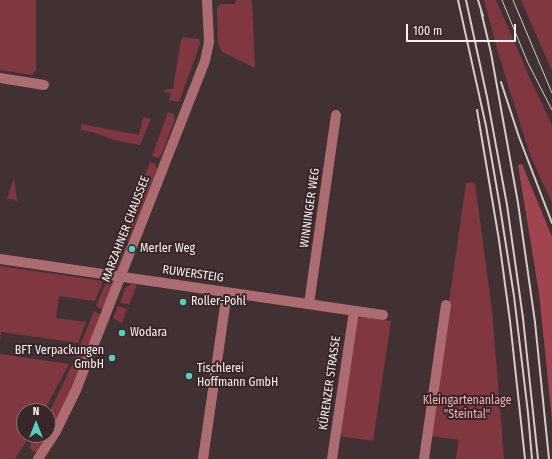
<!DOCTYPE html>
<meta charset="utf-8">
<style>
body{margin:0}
#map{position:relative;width:552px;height:459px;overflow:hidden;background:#423132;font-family:"Fira Sans Condensed",sans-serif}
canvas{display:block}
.north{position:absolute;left:16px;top:403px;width:40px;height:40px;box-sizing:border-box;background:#372728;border:1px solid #857778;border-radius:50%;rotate:0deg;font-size:11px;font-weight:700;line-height:16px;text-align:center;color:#fbeff0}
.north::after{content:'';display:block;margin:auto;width:14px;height:18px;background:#58cec0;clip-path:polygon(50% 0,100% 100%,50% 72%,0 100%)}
.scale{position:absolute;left:406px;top:24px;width:110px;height:18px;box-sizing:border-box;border:2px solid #fbeff0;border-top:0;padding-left:5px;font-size:12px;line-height:14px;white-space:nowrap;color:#fbeff0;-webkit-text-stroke:3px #372728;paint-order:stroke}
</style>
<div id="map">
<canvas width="552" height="459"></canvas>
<div class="north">N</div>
<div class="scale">100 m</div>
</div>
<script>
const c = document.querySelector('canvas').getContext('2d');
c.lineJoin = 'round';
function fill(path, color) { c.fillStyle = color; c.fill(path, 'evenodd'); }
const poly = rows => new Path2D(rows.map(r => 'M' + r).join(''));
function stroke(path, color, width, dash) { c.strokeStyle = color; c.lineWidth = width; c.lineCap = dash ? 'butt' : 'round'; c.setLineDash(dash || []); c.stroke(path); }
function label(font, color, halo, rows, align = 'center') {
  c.font = font + ' "Fira Sans Condensed",sans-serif'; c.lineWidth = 4; c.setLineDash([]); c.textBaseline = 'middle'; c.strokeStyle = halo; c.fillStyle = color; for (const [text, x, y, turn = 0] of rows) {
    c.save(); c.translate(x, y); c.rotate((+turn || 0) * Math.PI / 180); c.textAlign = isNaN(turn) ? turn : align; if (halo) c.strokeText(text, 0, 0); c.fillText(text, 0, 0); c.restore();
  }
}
fill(poly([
 [0,0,36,0,36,70,32,75,0,70],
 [236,0,252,0,255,68,222,52,218,43,217,8,221,4,235,4],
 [484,0,496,0,532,83,552,125,552,203,530,155,499,56],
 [521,0,552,0,552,71],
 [183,37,199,39,200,44,179,102,169,100,171,93,163,92,167,89,173,89,181,40],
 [168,112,173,114,175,119,161,156,157,158,152,156],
 [143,117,151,119,140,145,114,140,92,132,81,130,81,124,139,135],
 [150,162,155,164,157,169,128,241,126,240,123,246,126,247,117,271,107,270],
 [14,178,17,201,7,198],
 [471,182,475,183,492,310,504,459,456,459,459,440,430,436,466,183],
 [0,266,103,281,95,301,59,296,56,318,86,322,78,343,1,332,0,340],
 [107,280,113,282,103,310,96,306],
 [132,284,137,285,129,305,120,302,126,287],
 [118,306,127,309,122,323,113,318],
 [94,311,101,315,63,409,38,452,34,452,29,447,36,435,48,435,48,415,73,363],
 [361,317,391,321,373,441,340,436,356,321],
 [0,354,69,364,44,411,24,411,24,435,30,435,15,459,0,459]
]), '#813740');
fill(poly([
 [522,164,552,237,552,420,539,293,518,165]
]), '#a04550');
stroke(poly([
 [0,78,44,85],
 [0,259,383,315],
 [309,304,336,115],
 [38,459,56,431,76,390,205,61,209,42,207,0],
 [203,459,227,292],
 [332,459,354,311],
 [424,459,446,305]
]), '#ac6c71', 10);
stroke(poly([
 [502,0,528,63,552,110],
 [513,0,552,93]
]), '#d8cbcc', 1);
stroke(poly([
 [458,0,486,126,499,201,514,296,528,413,532,459],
 [466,0,487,97,507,205,523,318,538,459],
 [478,0,483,16],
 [481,11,491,53,518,203,535,322,549,459],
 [501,82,519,137,552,223],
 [477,110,499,240,510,321,525,459]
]), '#d8cbcc', 2);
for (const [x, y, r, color] of [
 [132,249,4,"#58cec0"],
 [183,302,4,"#58cec0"],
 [122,333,4,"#58cec0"],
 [112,358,4,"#58cec0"],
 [189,376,4,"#58cec0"]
]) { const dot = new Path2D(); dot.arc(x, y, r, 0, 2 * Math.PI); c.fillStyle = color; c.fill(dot); stroke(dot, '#372728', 1.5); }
label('12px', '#fbeff0', '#372728', [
 ["WINNINGER WEG",310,208,-82],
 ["MARZAHNER CHAUSSEE",126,229,-69],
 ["RUWERSTEIG",193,274,8],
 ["KÜRENZER STRASSE",330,383,-82]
]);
label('12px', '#fbeff0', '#372728', [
 ["Merler Weg",140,249],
 ["Roller-Pohl",191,302],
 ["Wodara",130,333],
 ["BFT Verpackungen",104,351,"right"],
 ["GmbH",104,365,"right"],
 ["Tischlerei",197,369],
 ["Hoffmann GmbH",197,383]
], 'left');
label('12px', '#f8abb1', '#372728', [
 ["Kleingartenanlage",467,401],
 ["\"Steintal\"",467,415]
]);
</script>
